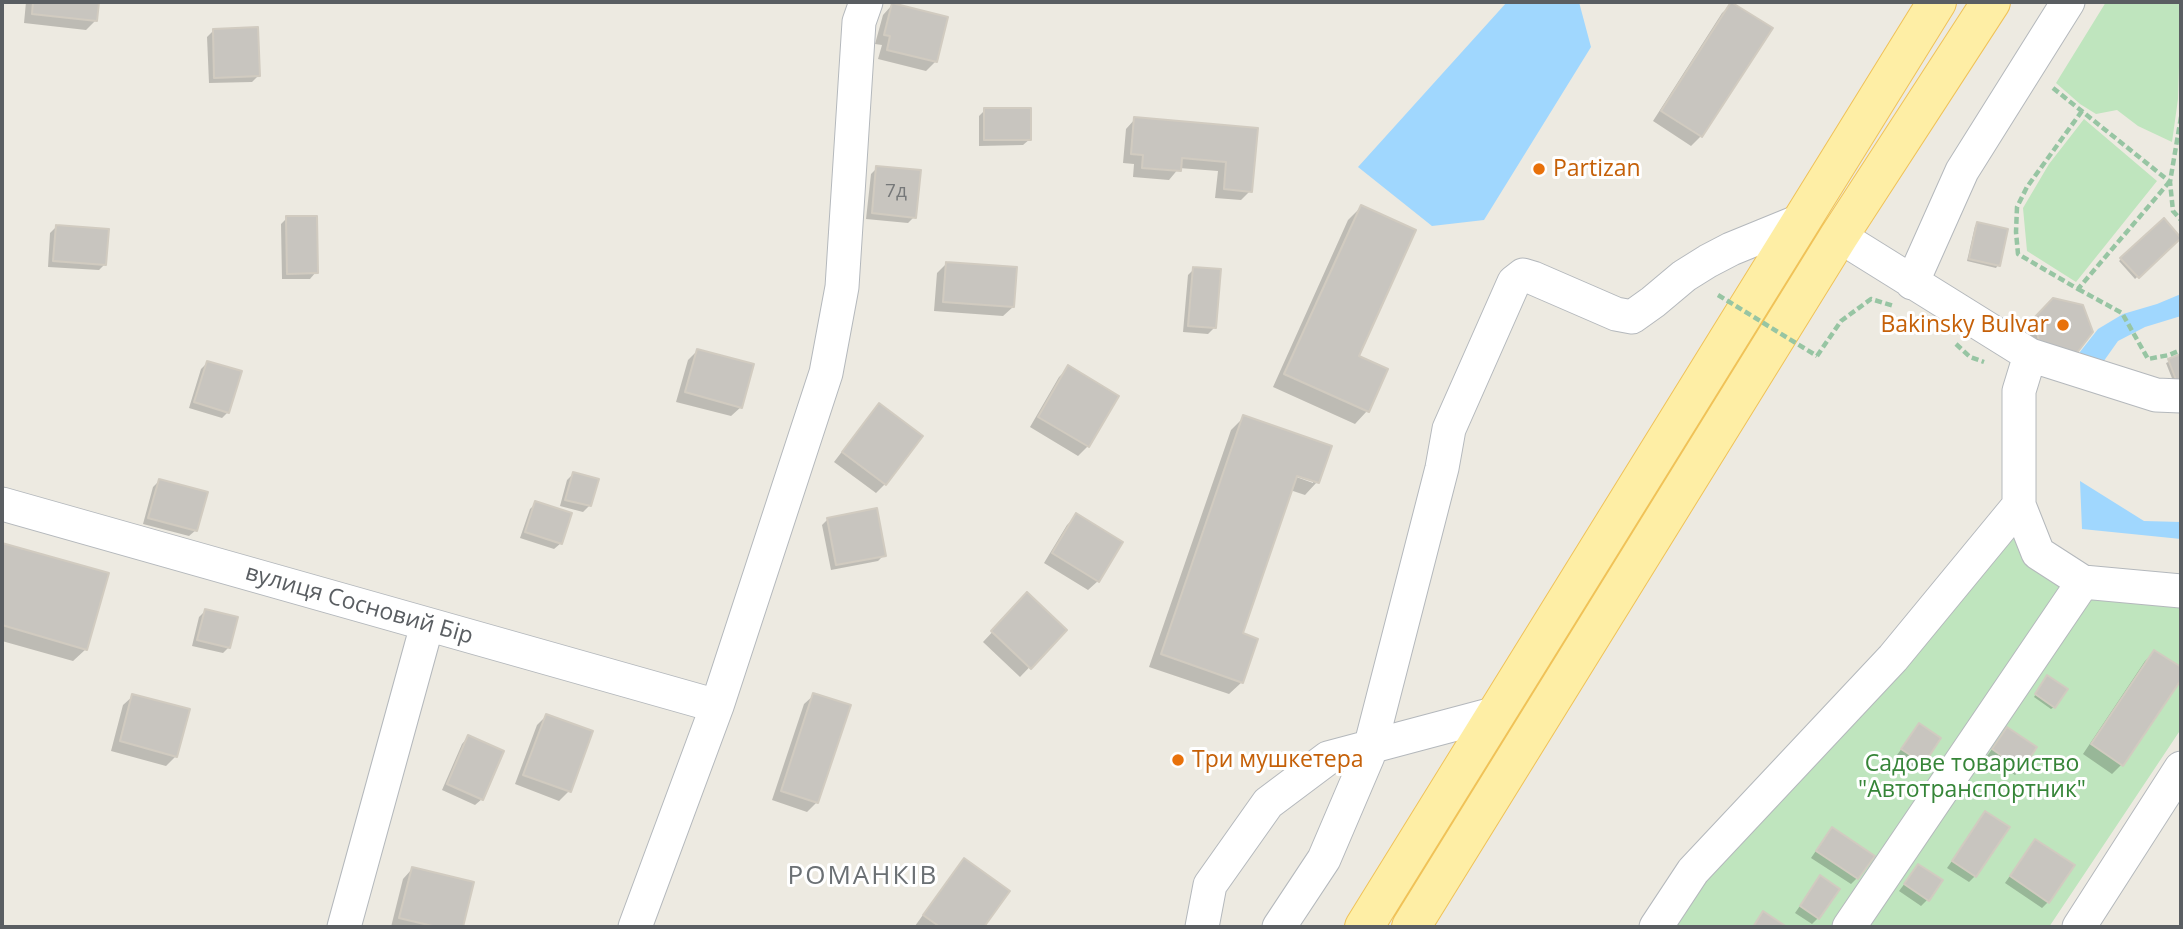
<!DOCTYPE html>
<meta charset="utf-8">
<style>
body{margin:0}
#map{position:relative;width:2183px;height:929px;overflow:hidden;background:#edeae1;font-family:"Open Sans",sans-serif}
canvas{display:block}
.frame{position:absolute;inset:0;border:4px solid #5a5e62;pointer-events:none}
</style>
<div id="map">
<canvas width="2183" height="929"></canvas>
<div class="frame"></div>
</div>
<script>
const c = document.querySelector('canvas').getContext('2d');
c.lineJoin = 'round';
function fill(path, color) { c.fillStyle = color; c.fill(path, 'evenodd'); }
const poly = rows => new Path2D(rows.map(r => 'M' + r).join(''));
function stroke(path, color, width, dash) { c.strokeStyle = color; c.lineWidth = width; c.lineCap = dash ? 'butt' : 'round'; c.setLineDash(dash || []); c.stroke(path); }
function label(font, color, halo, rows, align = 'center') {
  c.font = font + ' "Open Sans",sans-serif'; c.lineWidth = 6; c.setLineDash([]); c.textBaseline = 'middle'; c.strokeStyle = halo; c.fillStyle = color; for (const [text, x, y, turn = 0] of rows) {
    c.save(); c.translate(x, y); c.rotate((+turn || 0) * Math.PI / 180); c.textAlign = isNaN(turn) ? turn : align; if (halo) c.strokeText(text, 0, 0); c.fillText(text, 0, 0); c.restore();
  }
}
fill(poly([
 [2106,2,2181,2,2178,99,2172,142,2138,126,2117,110,2096,114,2080,104,2056,83],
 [2084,119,2157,181,2076,282,2027,251,2023,208,2049,164],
 [2003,523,2083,582,2181,591,2181,729,2049,927,1655,927]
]), '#bfe5be');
fill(poly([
 [1507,2,1579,2,1591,47,1484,220,1432,226,1358,167],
 [2181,294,2181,316,2145,327,2118,341,2101,365,2076,357,2098,329,2123,314,2157,304],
 [2080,481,2144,521,2181,522,2181,539,2082,529]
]), '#a0d7fe');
fill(poly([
 [26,2,97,2,96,20,86,30,24,23],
 [1732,4,1701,136,1691,146,1653,121,1722,13],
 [892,5,936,61,926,71,878,59,882,45,875,44,883,15],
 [213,31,258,76,252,82,209,83,207,37],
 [985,110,1030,139,1023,145,979,146,979,116],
 [1135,119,1256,129,1250,191,1241,200,1215,198,1218,171,1179,168,1169,180,1133,177,1134,164,1123,163,1126,129],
 [877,168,914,217,908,223,866,219,871,174],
 [1361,207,1356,356,1386,370,1367,411,1355,424,1273,387,1348,220],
 [287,218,316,272,310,279,282,279,281,224],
 [2164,220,2179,237,2135,279,2119,261],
 [1977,223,1998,265,1996,268,1967,261,1975,226],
 [56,227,105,264,99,270,48,267,50,233],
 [946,264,1013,307,1003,316,934,311,937,273],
 [1194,269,1214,328,1208,334,1183,332,1188,275],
 [2054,300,2072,357,2034,352,2028,326],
 [697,351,741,407,731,416,676,402,688,360],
 [2181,356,2181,384,2175,386,2166,363],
 [207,363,228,412,222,418,189,408,201,369],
 [1068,368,1088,446,1078,456,1030,427,1059,377],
 [879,405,885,484,876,493,834,462,870,415],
 [1244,417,1317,482,1305,495,1290,490,1240,634,1242,682,1229,694,1149,667,1231,430],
 [1290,471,1313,479,1313,483,1288,474],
 [573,474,590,505,583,512,560,506,567,480],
 [159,481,196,530,189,536,143,524,153,487],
 [536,503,561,543,554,549,520,538,530,509],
 [1076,516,1098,581,1088,590,1044,563,1067,525],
 [828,519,884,555,878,561,831,570,822,525],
 [2,545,107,574,86,649,73,661,2,641],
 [1027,595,1065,630,1020,677,983,642],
 [205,611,229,647,223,653,192,646,199,617],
 [2155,652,2181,670,2181,676,2122,764,2112,774,2083,754,2145,661],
 [2045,680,2054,707,2051,709,2034,697],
 [814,695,817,802,807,812,772,800,804,704],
 [133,696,176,756,166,766,111,751,123,705],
 [546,716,569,791,559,801,515,784,537,725],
 [1919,725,1922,762,1916,769,1897,755],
 [2007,729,2021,769,2015,775,1987,756],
 [468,737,482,799,475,805,442,790,462,744],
 [1986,813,1975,876,1969,882,1947,868],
 [1826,836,1857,878,1851,884,1811,858],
 [2030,847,2048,902,2042,908,2005,883],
 [964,860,1008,891,982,927,917,927,915,926,955,870],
 [1918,866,1927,900,1921,906,1899,891],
 [412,869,472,884,461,927,391,927,403,879],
 [1820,877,1818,918,1812,924,1795,913]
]), '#0003');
const building = poly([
 [33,2,99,2,97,21,32,14,33,2],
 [1731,2,1773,28,1702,137,1661,111,1731,2],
 [892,3,948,17,937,62,887,50,890,36,884,35,892,3],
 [258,27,260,76,214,78,213,29,258,27],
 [984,108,1031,108,1031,140,984,140,984,108],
 [1134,117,1258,128,1252,192,1224,189,1226,162,1182,158,1181,171,1142,168,1143,155,1131,154,1134,117],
 [876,166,921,170,916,218,872,213,876,166],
 [1361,205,1416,230,1359,356,1388,369,1369,412,1284,374,1361,205],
 [286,216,317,216,318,273,287,274,286,216],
 [2164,218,2181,238,2139,278,2120,258,2164,218],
 [1977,222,2008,229,2000,266,1969,259,1977,222],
 [56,225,109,229,106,265,53,261,56,225],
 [946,262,1017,267,1014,307,943,302,946,262],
 [1193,267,1221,269,1216,328,1188,326,1193,267],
 [2053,298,2083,305,2093,332,2073,358,2040,346,2034,318,2053,298],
 [697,349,754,364,742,408,685,392,697,349],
 [2181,354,2181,383,2178,385,2168,359,2181,354],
 [207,361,242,371,229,413,194,402,207,361],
 [1068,365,1119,396,1089,447,1038,417,1068,365],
 [879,403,923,436,886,485,842,452,879,403],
 [1243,415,1332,446,1319,483,1297,476,1243,633,1258,639,1243,683,1161,654,1243,415],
 [573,472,599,479,591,506,565,500,573,472],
 [159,479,208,492,197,531,148,518,159,479],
 [535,501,572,513,562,544,525,532,535,501],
 [877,508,886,556,836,565,827,518,877,508],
 [1076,513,1123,542,1099,582,1052,553,1076,513],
 [2,543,109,573,87,650,2,625,2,543],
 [1027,592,1067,630,1031,669,991,631,1027,592],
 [205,609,238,617,230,648,197,640,205,609],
 [2154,650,2181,667,2181,680,2123,766,2091,744,2154,650],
 [2047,675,2068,689,2055,708,2035,694,2047,675],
 [813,693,851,705,818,803,781,791,813,693],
 [132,694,190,709,177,757,120,741,132,694],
 [546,714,593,731,571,792,523,775,546,714],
 [1919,723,1941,738,1924,764,1901,749,1919,723],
 [2007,727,2037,747,2022,770,1992,749,2007,727],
 [468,735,504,751,483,800,447,784,468,735],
 [1985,811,2010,827,1976,877,1952,861,1985,811],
 [1832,827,1875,856,1858,879,1816,851,1832,827],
 [2035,839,2075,865,2049,903,2010,876,2035,839],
 [964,858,1010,891,984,927,940,927,923,915,964,858],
 [1918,864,1943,880,1929,901,1904,884,1918,864],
 [412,867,474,882,463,927,437,927,399,918,412,867],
 [1820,875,1840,889,1819,919,1800,906,1820,875],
 [1763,911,1787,927,1753,927,1763,911]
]);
fill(building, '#c8c5bf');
stroke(building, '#d1cbc0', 2);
const minor = poly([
 [1839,236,2030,355,2156,395,2181,396],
 [1912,283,1962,171,2068,2],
 [2030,355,2019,391,2019,505,2038,553,2083,582,2181,591],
 [2,504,717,706],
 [344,927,427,625],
 [635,927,717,706,826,373,842,287,859,22,866,2],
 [1202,927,1210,885,1268,803,1328,758,1497,713],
 [1279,927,1324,859,1368,756,1442,468,1449,429,1514,282,1523,275,1533,278,1616,314,1632,317,1653,302,1684,276,1708,261,1731,249,1802,220],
 [1656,927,1693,871,1893,658,2019,505],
 [1849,927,2083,582],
 [2079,927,2181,768]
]);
const major = poly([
 [1364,927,1937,2],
 [1411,927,1839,236,1991,2]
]);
stroke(minor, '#b4b8bc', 35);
stroke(major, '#f0c258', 40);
stroke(poly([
 [2053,88,2169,181],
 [2082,111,2027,187,2017,207,2016,232,2018,254,2078,289,2171,180],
 [2181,117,2170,182,2173,211,2181,220],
 [2078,289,2122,313,2148,359,2169,355,2181,350],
 [1956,344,1970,357,1984,362],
 [1817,356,1841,321,1871,299,1894,306]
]), '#97c5a3', 4.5, [7, 3.5]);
stroke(minor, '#fff', 33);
stroke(major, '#feeea5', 38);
stroke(poly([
 [1718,295,1817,356]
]), '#97c5a3', 4.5, [7, 3.5]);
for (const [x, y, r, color] of [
 [1539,169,7,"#e8710a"],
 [2063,325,7,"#e8710a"],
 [1178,760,7,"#e8710a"]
]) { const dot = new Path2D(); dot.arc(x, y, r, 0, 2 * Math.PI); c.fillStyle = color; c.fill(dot); stroke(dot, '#fff', 2.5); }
label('19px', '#767879', null, [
 ["7д",896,192]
]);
label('23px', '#c56008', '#fff', [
 ["Partizan",1553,169],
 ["Bakinsky Bulvar",2049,325,"right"],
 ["Три мушкетера",1192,760]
], 'left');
label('23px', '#5a5e62', '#fff', [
 ["вулиця Сосновий Бір",359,605,16]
]);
label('23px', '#368538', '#fff', [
 ["Садове товариство",1972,764],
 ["\"Автотранспортник\"",1972,790]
]);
c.letterSpacing = '2px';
label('26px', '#6b7074', '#fff', [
 ["РОМАНКІВ",863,877]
]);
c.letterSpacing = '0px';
</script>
